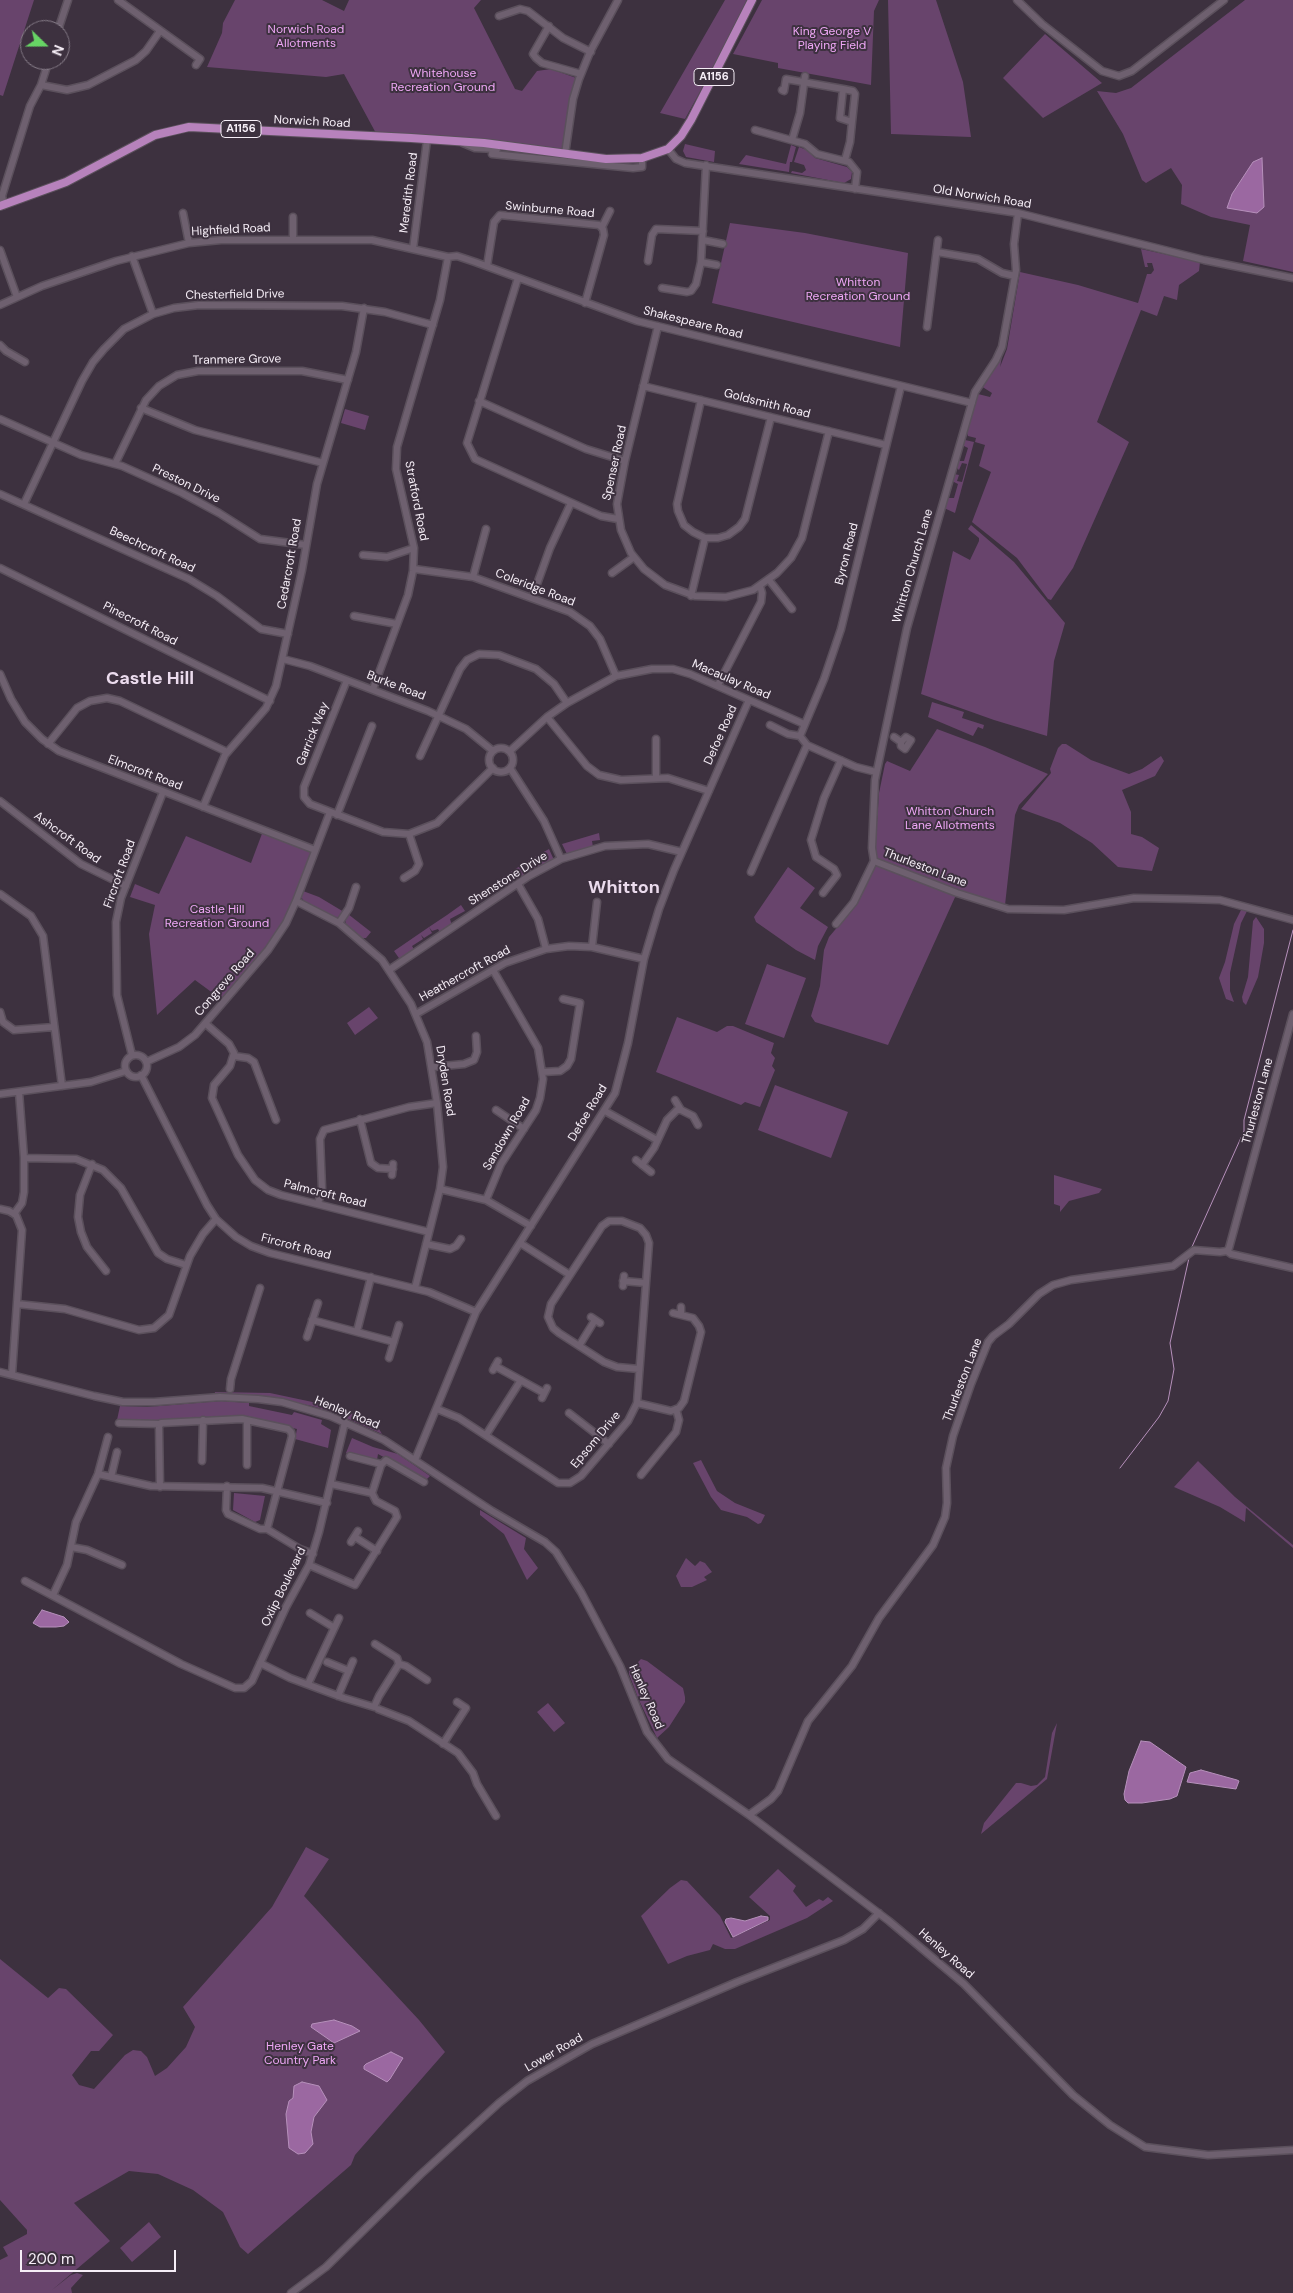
<!DOCTYPE html>
<style>
body{margin:0}
#map{position:relative;width:1293px;height:2293px;overflow:hidden;background:#3d313f;font-family:"DM Sans",sans-serif}
canvas{display:block}
.north{position:absolute;left:20px;top:20px;width:50px;height:50px;box-sizing:border-box;background:#3d313f;border:1px solid #877d89;border-radius:50%;rotate:112deg;font-size:14px;font-weight:700;line-height:20px;text-align:center;color:#f6eef7}
.north::after{content:'';display:block;margin:auto;width:18px;height:22px;background:#67d465;clip-path:polygon(50% 0,100% 100%,50% 72%,0 100%)}
.scale{position:absolute;left:20px;top:2250px;width:156px;height:22px;box-sizing:border-box;border:2px solid #f6eef7;border-top:0;padding-left:6px;font-size:15px;line-height:18px;white-space:nowrap;color:#f6eef7;-webkit-text-stroke:4px #3d313f;paint-order:stroke}
</style>
<div id="map">
<canvas width="1293" height="2293"></canvas>
<div class="north">N</div>
<div class="scale">200 m</div>
</div>
<script>
const c = document.querySelector('canvas').getContext('2d');
c.lineJoin = 'round';
function fill(path, color) { c.fillStyle = color; c.fill(path, 'evenodd'); }
const poly = rows => new Path2D(rows.map(r => 'M' + r).join(''));
function stroke(path, color, width, dash) { c.strokeStyle = color; c.lineWidth = width; c.lineCap = dash ? 'butt' : 'round'; c.setLineDash(dash || []); c.stroke(path); }
function label(font, color, halo, rows, align = 'center') {
  c.font = font + ' "DM Sans",sans-serif'; c.lineWidth = 4; c.setLineDash([]); c.textBaseline = 'middle'; c.strokeStyle = halo; c.fillStyle = color; for (const [text, x, y, turn = 0] of rows) {
    c.save(); c.translate(x, y); c.rotate((+turn || 0) * Math.PI / 180); c.textAlign = isNaN(turn) ? turn : align; if (halo) c.strokeText(text, 0, 0); c.fillText(text, 0, 0); c.restore();
  }
}
fill(poly([
 [0,0,34,0,3,96,0,95],
 [235,0,322,0,344,11,349,0,481,0,474,8,515,89,522,91,537,71,551,69,579,79,565,154,378,137,344,74,326,77,207,67,222,33,223,23],
 [725,0,747,0,723,50,685,119,660,113],
 [762,0,879,0,874,11,871,85,778,68,778,63,733,54],
 [888,0,936,0,963,82,971,137,891,134],
 [1245,0,1293,0,1293,272,1243,261,1250,225,1211,217,1181,204,1182,185,1171,168,1146,183,1142,180,1123,134,1097,91,1116,93,1131,88],
 [1045,34,1102,83,1043,118,1003,78],
 [685,144,715,151,714,162,686,157,683,151],
 [791,145,796,147,792,162,790,162,789,172,739,164,746,155,786,164],
 [799,147,807,150,815,158,847,167,852,172,851,179,844,183,791,173,792,171,802,173,806,170,804,165,794,162],
 [730,223,805,233,908,253,900,347,712,303],
 [1141,249,1200,262,1199,271,1179,285,1177,300,1164,296,1157,316,1141,310,1097,422,1129,442,1073,568,1051,600,1048,599,1017,558,972,522,991,472,979,466,985,445,975,442,976,438,968,436,967,433,978,394,990,397,992,393,981,386,1004,346,1000,367,1007,349,1020,272,1078,285,1138,303,1147,274,1151,274,1154,270,1152,263,1147,263,1148,267,1145,267],
 [345,409,369,416,365,430,341,423],
 [965,440,974,442,955,513,944,508,947,498,954,498,958,484,952,481,954,474,959,475,957,481,962,482,967,464,962,463,959,470,956,467,958,461,964,461,968,448,962,445],
 [971,525,1014,562,1065,623,1054,661,1047,736,994,720,921,694,953,551,970,560,979,541,979,538,968,529],
 [932,702,964,712,962,718,984,725,983,729,978,727,973,736,928,717],
 [937,729,985,747,1048,774,1019,805,1015,815,1005,905,956,889,878,860,875,852,879,793,885,764,887,761,910,771],
 [1062,744,1066,744,1091,760,1129,774,1142,769,1161,756,1164,761,1155,776,1122,790,1131,812,1131,834,1142,837,1159,848,1152,871,1118,867,1092,843,1060,823,1021,809,1051,773,1050,769,1058,748],
 [263,831,315,850,286,923,225,1002,195,980,157,1015,149,934,155,905,130,897,135,884,159,894,186,836,251,863],
 [599,833,600,840,592,841,593,847,567,854,562,844],
 [549,849,554,860,529,873,524,863],
 [877,865,956,895,888,1045,815,1022,811,1016,820,986,824,950,829,937,850,912,872,867],
 [520,866,527,874,509,888,506,883,504,884,500,879],
 [788,867,815,888,800,908,828,927,818,946,815,960,796,950,756,922,754,917],
 [303,891,319,897,344,912,339,917,334,917,304,901,301,897],
 [461,905,465,911,450,919,452,926,441,934,438,929,432,931,429,927,447,915,448,917,447,915],
 [1243,906,1248,909,1241,923,1230,973,1230,991,1234,1002,1226,999,1219,978,1225,962,1234,924],
 [348,914,371,932,366,938,362,938,346,925,345,919],
 [1256,917,1264,929,1264,943,1258,977,1246,1005,1243,1002,1242,997,1248,977,1253,921],
 [429,927,432,933,424,938,421,935,423,939,412,946,415,951,401,961,394,951],
 [767,964,806,978,784,1038,745,1024],
 [369,1007,378,1018,355,1035,347,1023],
 [677,1017,717,1032,727,1026,733,1026,774,1043,771,1053,775,1058,772,1066,775,1070,760,1107,745,1102,741,1105,656,1072],
 [775,1085,848,1112,831,1158,758,1130],
 [1054,1175,1102,1189,1099,1193,1069,1201,1060,1212,1060,1206,1054,1204],
 [215,1392,270,1393,336,1407,363,1418,379,1429,382,1434,335,1413,312,1406,267,1397,215,1394],
 [221,1401,249,1403,249,1406,292,1415,294,1412,322,1420,321,1424,331,1430,328,1448,295,1439,297,1429,267,1422,117,1420,120,1406,147,1407],
 [352,1438,373,1447,398,1454,430,1476,426,1480,378,1454,377,1460,346,1453],
 [701,1460,717,1491,735,1503,765,1515,761,1523,758,1524,747,1517,721,1510,711,1497,693,1463],
 [1198,1461,1235,1497,1293,1545,1293,1548,1246,1508,1245,1522,1220,1507,1174,1487],
 [234,1493,265,1496,260,1520,255,1522,233,1510],
 [480,1510,526,1538,524,1549,538,1568,527,1580,504,1534,480,1515],
 [686,1558,695,1566,700,1561,705,1563,712,1572,704,1577,707,1580,692,1587,681,1587,676,1576],
 [641,1659,647,1661,683,1688,685,1697,685,1702,669,1727,657,1738,638,1698,629,1674,629,1671],
 [548,1703,565,1723,554,1732,537,1712],
 [1057,1723,1047,1779,981,1834,984,1823,1016,1783,1021,1783,1031,1786,1037,1785,1045,1777,1052,1733],
 [306,1847,329,1859,304,1896,419,2020,445,2052,355,2155,351,2165,248,2254,240,2247,223,2212,193,2190,158,2174,129,2171,74,2203,110,2241,52,2290,71,2275,77,2273,83,2275,71,2288,72,2293,0,2293,0,2260,8,2256,3,2247,27,2234,27,2230,0,2200,0,1959,48,1998,59,1988,66,1989,113,2035,99,2051,91,2051,72,2075,79,2085,94,2089,125,2055,133,2050,141,2051,147,2057,155,2076,167,2068,186,2047,195,2027,183,2007,272,1907],
 [778,1869,796,1886,793,1891,806,1907,819,1899,823,1901,828,1897,833,1901,807,1918,735,1949,725,1949,713,1944,710,1950,687,1956,668,1964,641,1916,670,1888,681,1880,687,1881,720,1916,731,1938,770,1920,770,1916,749,1897],
 [149,2222,161,2237,132,2262,120,2248]
]), '#68446c');
const water = poly([
 [1262,158,1264,207,1257,213,1227,208,1232,194,1253,162,1262,158],
 [42,1610,64,1617,69,1622,64,1626,56,1627,40,1627,33,1623,42,1610],
 [1141,1741,1150,1742,1186,1767,1177,1796,1170,1799,1142,1803,1128,1803,1125,1800,1124,1794,1129,1771,1141,1741],
 [1201,1770,1237,1780,1239,1781,1236,1789,1187,1782,1190,1773,1201,1770],
 [761,1916,768,1917,768,1920,733,1937,725,1922,726,1919,731,1918,745,1921,761,1916],
 [334,2020,352,2026,360,2031,334,2043,311,2027,312,2024,334,2020],
 [391,2052,403,2058,390,2079,387,2082,364,2069,364,2066,366,2064,391,2052],
 [302,2082,319,2086,327,2100,314,2117,311,2132,313,2144,305,2153,298,2154,289,2148,286,2114,289,2101,293,2098,294,2086,302,2082]
]);
fill(water, '#9b68a1');
stroke(water, '#b690bb', 1);
stroke(poly([
 [1191,1249,1244,1131,1244,1120,1293,930],
 [1120,1468,1159,1417,1168,1401,1174,1369,1170,1343,1189,1258]
]), '#b690bb', 1);
const minor = poly([
 [118,0,200,59,196,65],
 [1017,0,1042,24,1102,71,1119,76,1132,71,1224,0],
 [499,16,520,9,528,11,563,38,591,52],
 [549,26,533,54,536,58,542,63,581,74],
 [58,30,68,0],
 [41,85,67,90,88,85,136,60,146,51,160,31],
 [843,89,853,91,855,94,852,122,840,118,843,89],
 [782,90,784,91,786,79,843,89],
 [755,130,805,144,817,154,849,162,857,172,855,189],
 [792,140,800,113,805,76],
 [463,143,475,148,497,149],
 [493,145,492,154,633,168,642,167,642,158],
 [668,149,676,159,685,163,1018,213,1204,260,1293,278],
 [565,154,573,99,579,79,590,52,618,0],
 [845,160,850,142,852,122],
 [4,205,2,196,30,106,41,85,49,60],
 [183,213,189,243],
 [602,227,610,211],
 [293,239,293,217],
 [703,240,723,244],
 [413,249,427,140],
 [0,250,17,297],
 [937,252,978,259,1002,273,1015,276],
 [132,256,153,314],
 [648,261,652,235,656,229,703,231],
 [701,262,717,265],
 [487,266,494,222,500,215,599,225,603,229,604,235,585,303],
 [518,278,467,443,475,459,601,516,618,519],
 [662,288,687,292,691,291,696,284,701,262,706,165],
 [0,305,42,286,116,261,189,243,221,240,372,240,448,257,457,256,475,262,637,321,972,403],
 [658,326,625,461,617,504,621,530,631,553,644,569,665,585,695,596,726,597,753,590,777,573,791,558,802,538,829,431],
 [927,327,938,240],
 [0,345,6,351,25,362],
 [643,386,886,445],
 [479,401,586,449,625,461],
 [141,408,195,430,323,463],
 [0,419,81,455,122,466,182,493,219,513,260,539,306,545],
 [115,464,146,400,159,386,177,375,198,371,302,371,348,380],
 [0,494,189,579,217,596,261,629,288,634],
 [24,504,82,381,93,362,104,349,124,329,153,314,174,308,199,305,342,306,385,312,433,325],
 [705,538,718,538,728,535,739,527,745,519,771,417],
 [363,555,387,557,414,548],
 [0,568,270,701],
 [414,569,473,577,570,612,590,626,600,639,616,676],
 [612,573,634,557],
 [473,577,486,529],
 [769,580,792,609],
 [691,596,705,538,693,532,684,525,678,511,677,504,701,400],
 [532,598,550,548,571,503],
 [354,616,397,624],
 [283,659,310,666,428,711,466,729,493,751],
 [0,674,11,699,25,722,42,739,59,751,315,850],
 [347,680,304,787,304,797,310,804,383,832,409,834,437,823,493,768],
 [718,685,761,602,762,593,760,586],
 [373,689,408,595,413,571,414,548,396,469,397,447,440,300,448,257],
 [547,717,587,766,599,775,621,780,668,778,709,791],
 [770,725,788,734,800,736],
 [894,737,901,742,901,746,905,749,911,740,906,737,901,742],
 [48,744,77,708,90,701,107,698,120,701,227,752],
 '489 760a12 12 0 1 1 24 0a12 12 0 1 1-24 0Z',
 [510,751,547,717,567,703,616,676,652,669,673,669,690,674,804,724],
 [420,756,460,669,467,660,479,654,499,655,536,669,554,684,567,703],
 [510,768,544,821,561,859],
 [876,772,856,767,807,745,800,736,824,679,841,629,901,386],
 [656,777,656,739],
 [0,801,81,864,126,886],
 [203,807,225,755,266,708,276,686,302,570,317,484,356,352,364,308],
 [337,815,372,726],
 [874,861,957,893,1008,909,1064,910,1134,898,1187,899,1220,900,1293,920],
 [751,872,807,745],
 [404,878,415,871,419,864,409,834],
 [518,884,538,919,546,949],
 [823,893,837,875,834,869,816,857,811,840,824,798,841,760],
 [0,894,31,916,43,936,62,1086],
 [296,901,339,923,382,960,411,1004,427,1042,437,1103,443,1167,440,1189,415,1288],
 [339,923,349,908,356,887],
 [836,924,854,902,874,861,872,848,875,780,907,628,975,392,996,360,1002,347,1016,270,1014,244,1018,213],
 [592,947,597,902],
 [389,970,529,876,561,859,605,846,648,844,682,852],
 [0,1012,3,1022,14,1030,54,1027],
 [416,1014,505,963,546,949,569,946,592,947,644,959],
 [206,1024,229,1044,234,1053,230,1066,214,1085,212,1098,238,1155,255,1180,268,1190,281,1195,429,1232],
 '125 1066a11 11 0 1 1 22 0a11 11 0 1 1-22 0Z',
 [132,1055,117,995,116,922,121,898,163,792],
 [234,1056,248,1058,254,1062,276,1120],
 [146,1062,179,1047,195,1035,268,950,286,923,296,901,330,812],
 [433,1067,464,1064,474,1060,477,1052,476,1036],
 [543,1072,560,1071,567,1066,571,1059,580,1003,563,999],
 [141,1075,207,1205,216,1219,236,1237,251,1246,270,1253,429,1292,476,1312],
 [0,1094,91,1082,126,1071],
 [675,1100,681,1110,693,1116,698,1125],
 [496,1110,524,1129],
 [605,1111,657,1140],
 [360,1119,371,1163,378,1168,393,1169],
 [24,1158,76,1159,103,1170,121,1188,158,1253,167,1259,186,1265],
 [636,1160,651,1172],
 [92,1164,80,1195,78,1217,81,1232,87,1247,106,1271],
 [642,1165,654,1148,667,1120,677,1110,681,1110],
 [392,1175,393,1164],
 [440,1189,486,1200,531,1226],
 [486,1200,501,1164,536,1110,540,1098,543,1079,538,1048,493,970],
 [318,1204,322,1188,320,1139,324,1130,409,1107,437,1103],
 [0,1209,9,1211,16,1215,22,1230,12,1374],
 [14,1214,22,1203,24,1192,24,1158,19,1092],
 [520,1243,570,1275],
 [426,1244,450,1249,456,1246,461,1239],
 [1227,1251,1231,1254,1293,1268],
 [623,1281,646,1283],
 [623,1286,624,1276],
 [17,1304,65,1309,139,1330,154,1328,169,1315,190,1256,203,1234,216,1219],
 [681,1314,681,1307],
 [591,1317,600,1323],
 [312,1320,394,1342],
 [357,1331,371,1277],
 [307,1337,318,1303],
 [579,1346,595,1320],
 [389,1358,399,1325],
 [495,1366,544,1393],
 [493,1370,498,1361],
 [0,1372,94,1396,123,1402,154,1402,220,1397,258,1399,282,1402,330,1416,384,1440,492,1511,545,1542,556,1552,581,1592,620,1666,647,1732,668,1759,749,1815,889,1921,964,1984,1073,2095,1110,2125,1145,2147,1208,2155,1293,2150],
 [230,1389,231,1379,260,1288],
 [542,1398,547,1388],
 [637,1403,671,1411,679,1408,684,1401,701,1332,699,1326,693,1318,673,1313],
 [437,1409,459,1418,558,1483,570,1483,581,1476,628,1421,637,1403,649,1243,646,1235,640,1228,622,1221,609,1221,602,1226,551,1304,548,1317,553,1328,559,1333,604,1362,617,1367,639,1369],
 [569,1413,609,1444],
 [119,1423,160,1424],
 [486,1435,521,1380],
 [350,1456,381,1464],
 [415,1460,476,1312,615,1093,628,1043,644,959,659,909,674,870,749,700],
 [202,1461,203,1420],
 [247,1465,247,1420],
 [98,1474,151,1486,262,1488,327,1503],
 [641,1475,676,1432,679,1420,676,1409],
 [111,1477,117,1452],
 [227,1486,226,1510,228,1514,260,1529,267,1529,300,1549,313,1554],
 [160,1487,159,1427,161,1423,242,1419,288,1429,291,1432,292,1436,267,1529],
 [372,1493,381,1465,386,1460,424,1482],
 [355,1537,377,1551],
 [351,1542,358,1531],
 [71,1547,87,1550,122,1565],
 [309,1565,355,1585,397,1517,395,1511,376,1501,372,1493,331,1484],
 [25,1581,181,1664,235,1688,244,1688,252,1681,286,1607,309,1565,319,1532,345,1422],
 [53,1595,67,1565,76,1522,98,1474,108,1437],
 [310,1613,333,1627],
 [327,1662,349,1671],
 [260,1663,290,1678,344,1698,374,1707,379,1696,399,1664,397,1658,375,1644],
 [399,1664,406,1666,427,1680],
 [308,1684,339,1618],
 [338,1696,353,1661],
 [378,1709,409,1721,458,1753,473,1773,477,1784,496,1816],
 [443,1744,466,1708,457,1702],
 [749,1815,771,1799,778,1791,808,1721,852,1666,879,1618,933,1545,945,1517,947,1503,946,1468,953,1436,971,1384,988,1342,993,1336,1009,1324,1039,1294,1053,1285,1071,1280,1173,1266,1194,1250,1220,1252,1227,1251,1229,1248,1293,1014],
 [291,2293,326,2267,420,2175,499,2103,527,2081,592,2044,737,1982,844,1940,863,1929,879,1913]
]);
const major = poly([
 [0,206,66,182,155,135,189,127,411,138,484,143,606,159,642,158,668,149,681,136,691,120,752,0]
]);
stroke(minor, '#5b505c', 9);
stroke(major, '#5b505c', 10);
stroke(minor, '#6e606f', 6);
stroke(major, '#b782bc', 8);
for (const [x, y, w] of [
 [714,77,40],
 [241,129,40]
]) { const box = new Path2D(); box.roundRect(x - w / 2, y - 8.5, w, 17, 4); c.fillStyle = '#3d313f'; c.fill(box); stroke(box, '#f6eef7', 1); }
label('bold 11px', '#f6eef7', null, [
 ["A1156",714,77],
 ["A1156",241,129]
]);
label('12px', '#efa7f6', '#3d313f', [
 ["Norwich Road",306,30],
 ["Allotments",306,44],
 ["King George V",832,32],
 ["Playing Field",832,46],
 ["Whitehouse",443,74],
 ["Recreation Ground",443,88],
 ["Whitton",858,283],
 ["Recreation Ground",858,297],
 ["Whitton Church",950,812],
 ["Lane Allotments",950,826],
 ["Castle Hill",217,910],
 ["Recreation Ground",217,924],
 ["Henley Gate",300,2047],
 ["Country Park",300,2061]
]);
label('12px', '#f6eef7', '#3d313f', [
 ["Norwich Road",312,122,3],
 ["Meredith Road",409,193,-83],
 ["Old Norwich Road",982,197,9],
 ["Swinburne Road",550,210,5],
 ["Highfield Road",231,230,-3],
 ["Chesterfield Drive",235,295,-1],
 ["Shakespeare Road",693,323,14],
 ["Tranmere Grove",237,360,-1],
 ["Goldsmith Road",767,404,14],
 ["Spenser Road",615,463,-78],
 ["Preston Drive",186,484,26],
 ["Stratford Road",416,501,79],
 ["Beechcroft Road",152,550,25],
 ["Byron Road",847,554,-76],
 ["Cedarcroft Road",290,564,-80],
 ["Whitton Church Lane",913,566,-74],
 ["Coleridge Road",535,588,21],
 ["Pinecroft Road",140,624,27],
 ["Macaulay Road",731,680,23],
 ["Burke Road",396,686,21],
 ["Garrick Way",313,734,-68],
 ["Defoe Road",721,735,-66],
 ["Elmcroft Road",145,773,21],
 ["Ashcroft Road",67,838,36],
 ["Thurleston Lane",925,868,21],
 ["Fircroft Road",120,874,-70],
 ["Shenstone Drive",508,879,-32],
 ["Heathercroft Road",465,974,-29],
 ["Congreve Road",225,983,-49],
 ["Dryden Road",445,1081,81],
 ["Thurleston Lane",1258,1101,-75],
 ["Defoe Road",588,1113,-59],
 ["Sandown Road",507,1134,-60],
 ["Palmcroft Road",325,1194,14],
 ["Fircroft Road",296,1247,15],
 ["Thurleston Lane",963,1380,-69],
 ["Henley Road",347,1413,22],
 ["Epsom Drive",596,1440,-50],
 ["Oxlip Boulevard",284,1587,-64],
 ["Henley Road",646,1697,66],
 ["Henley Road",946,1954,41],
 ["Lower Road",554,2053,-30]
]);
label('bold 18px', '#ebdbed', '#3d313f', [
 ["Castle Hill",150,679],
 ["Whitton",624,888]
]);
</script>
